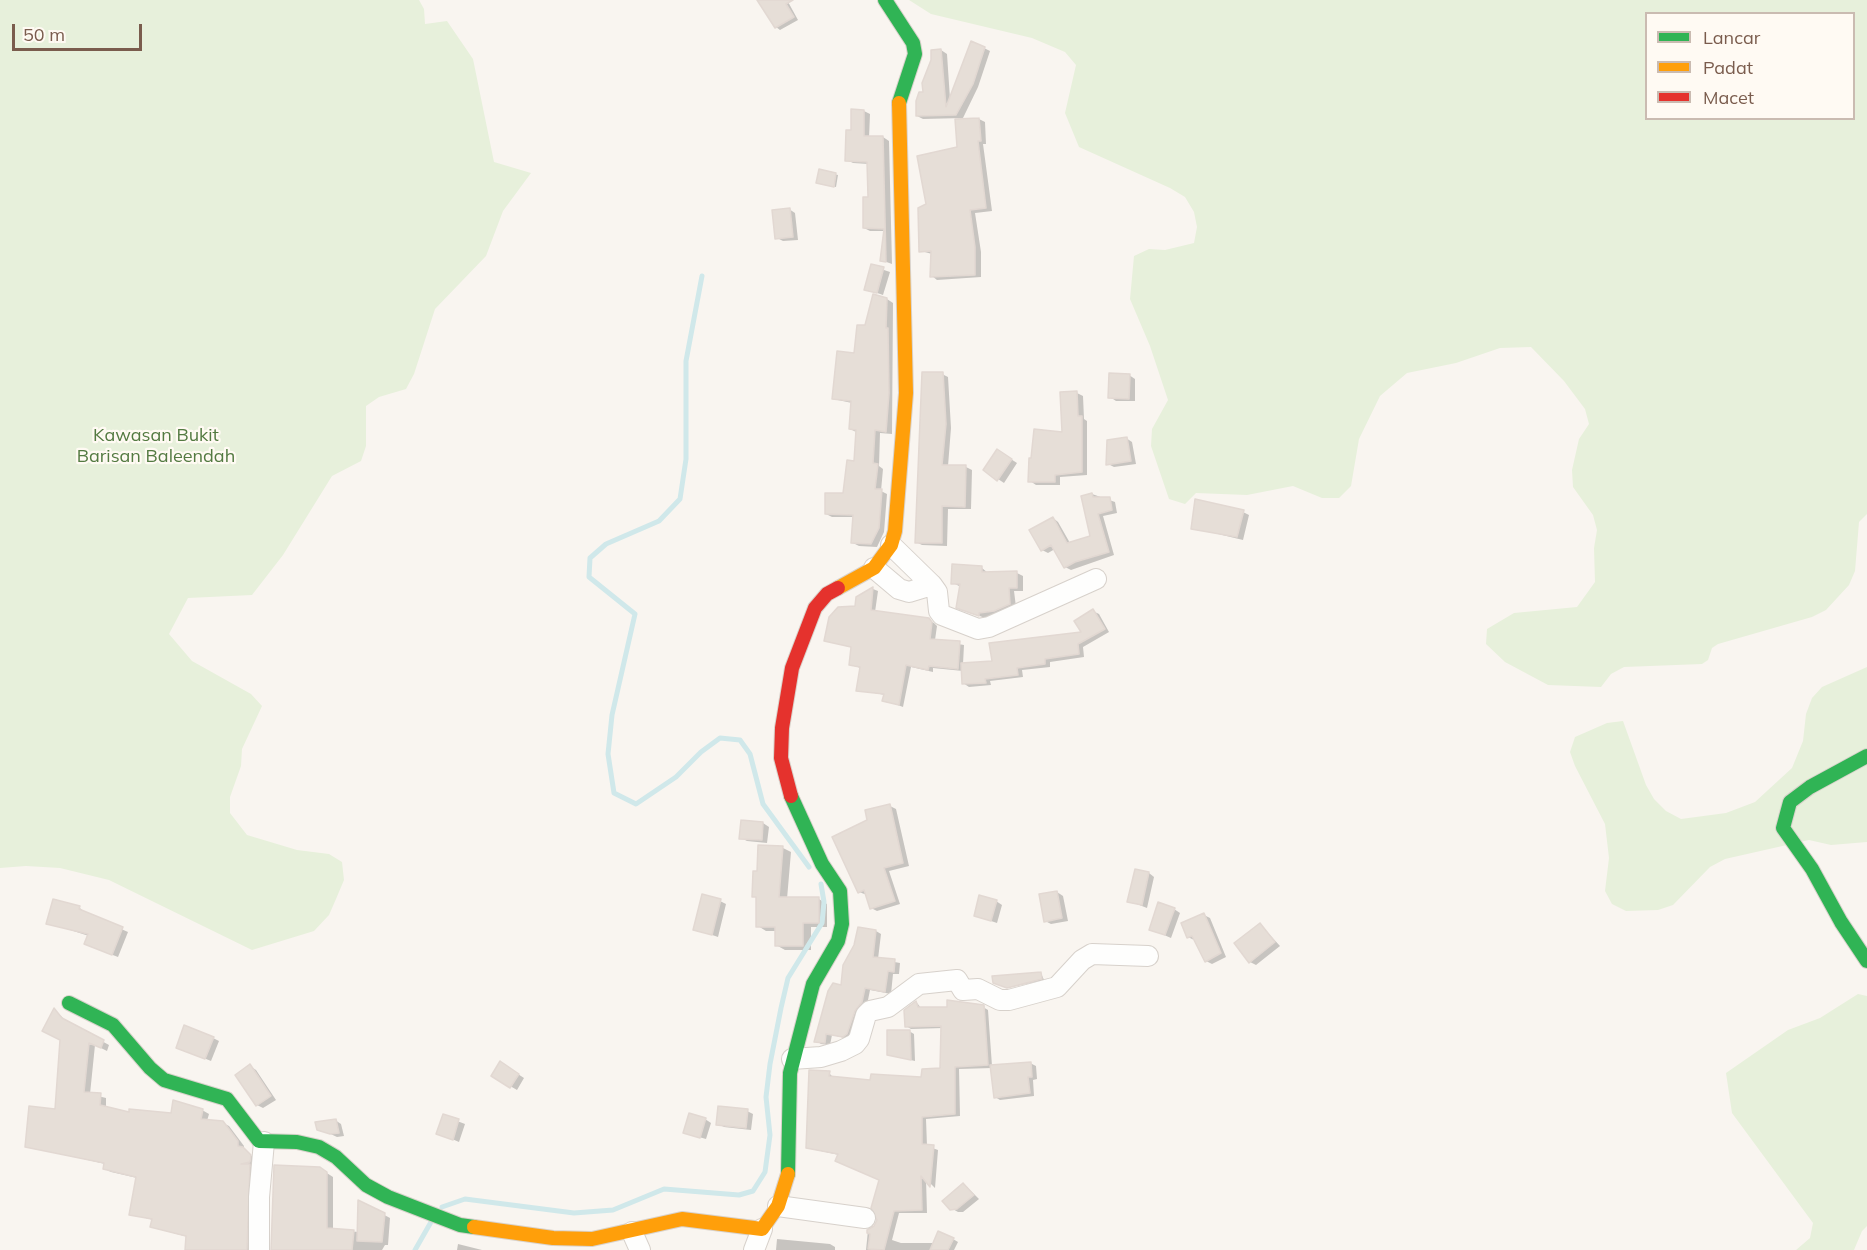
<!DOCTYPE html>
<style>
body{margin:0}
#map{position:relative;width:1867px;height:1250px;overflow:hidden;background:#f9f5f0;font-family:Mulish,sans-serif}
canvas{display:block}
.legend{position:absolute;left:1645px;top:12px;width:210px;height:108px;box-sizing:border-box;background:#fffaf3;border:2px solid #cabbb1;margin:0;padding:8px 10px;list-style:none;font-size:18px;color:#7a5c4d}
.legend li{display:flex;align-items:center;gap:12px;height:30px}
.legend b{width:30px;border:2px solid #cabbb1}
.scale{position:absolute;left:12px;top:24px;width:130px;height:27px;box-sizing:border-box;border:3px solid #7a5c4d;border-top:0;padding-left:8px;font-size:18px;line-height:21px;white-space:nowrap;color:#7a5c4d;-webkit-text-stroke:4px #fffaf3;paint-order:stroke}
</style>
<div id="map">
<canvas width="1867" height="1250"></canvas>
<ul class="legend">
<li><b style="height:8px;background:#30b455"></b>Lancar</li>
<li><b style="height:8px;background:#ff9f0a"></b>Padat</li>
<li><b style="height:8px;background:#e5322d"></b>Macet</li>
</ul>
<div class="scale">50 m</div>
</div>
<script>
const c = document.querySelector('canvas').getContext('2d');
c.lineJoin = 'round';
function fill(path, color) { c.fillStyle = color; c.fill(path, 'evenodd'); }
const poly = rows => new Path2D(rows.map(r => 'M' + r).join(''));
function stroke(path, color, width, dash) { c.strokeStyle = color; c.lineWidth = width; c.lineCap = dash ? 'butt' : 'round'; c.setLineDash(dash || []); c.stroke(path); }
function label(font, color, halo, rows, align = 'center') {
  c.font = font + ' Mulish,sans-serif'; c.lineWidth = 4.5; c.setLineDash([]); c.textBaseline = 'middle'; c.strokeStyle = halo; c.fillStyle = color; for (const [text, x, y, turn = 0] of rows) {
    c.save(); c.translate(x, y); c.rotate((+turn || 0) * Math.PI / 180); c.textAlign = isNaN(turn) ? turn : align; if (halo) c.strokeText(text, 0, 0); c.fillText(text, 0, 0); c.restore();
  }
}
fill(poly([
 [0,0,419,0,424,9,425,24,447,21,473,59,494,162,531,173,503,211,486,256,435,309,414,374,406,389,379,397,366,406,366,446,361,461,332,476,283,555,252,595,188,598,169,634,192,661,251,694,262,706,242,749,241,766,230,797,230,813,247,835,297,850,329,854,342,862,344,880,336,899,329,915,314,931,252,950,109,880,60,868,26,866,0,868],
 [909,0,1867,0,1867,514,1859,522,1855,571,1849,585,1826,610,1812,617,1718,644,1712,648,1708,660,1702,664,1624,667,1611,674,1601,687,1548,685,1505,662,1486,644,1487,629,1514,613,1577,607,1595,582,1594,548,1597,530,1593,515,1573,487,1572,470,1579,439,1589,424,1585,409,1564,381,1531,347,1500,348,1456,363,1407,373,1380,396,1359,439,1351,486,1339,498,1322,498,1293,486,1247,495,1196,493,1185,504,1169,499,1151,446,1152,429,1168,400,1150,346,1130,299,1134,256,1149,249,1165,250,1194,243,1197,227,1194,212,1185,197,1170,188,1079,147,1065,113,1076,65,1065,52,1032,38,931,14],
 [1646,14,1854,14,1854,118,1646,118],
 [1867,667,1867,842,1831,845,1809,840,1725,859,1710,867,1673,905,1658,910,1626,911,1612,904,1605,891,1609,858,1605,824,1575,766,1570,752,1575,737,1607,723,1623,721,1646,785,1654,799,1666,811,1681,819,1726,813,1755,802,1792,768,1803,741,1806,714,1812,698,1822,687],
 [1858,994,1867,996,1867,1226,1862,1231,1854,1250,1796,1250,1810,1238,1813,1223,1732,1113,1726,1073,1788,1030,1820,1018]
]), '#e7f0db');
fill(poly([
 [759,0,787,0,798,20,780,30,776,27],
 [984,48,990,51,978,87,963,118,923,119,917,116,941,50,947,54,950,99],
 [864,111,870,114,869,138,883,137,889,141,892,264,881,260,885,231,870,231,864,228,869,199,869,164,853,163,847,160,852,132],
 [979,119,985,122,986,144,983,144,992,211,975,213,981,252,981,277,937,280,932,276,932,254,921,251,928,204,959,148],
 [820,171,838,175,836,187,820,184],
 [789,209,795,213,798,240,783,241,777,238],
 [872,266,890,272,883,295,866,289],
 [887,299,893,303,892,434,880,433,879,466,883,469,881,491,887,494,884,532,877,547,859,546,853,543,854,517,832,517,826,514,845,494,856,462,856,432,850,429,852,403,833,399,866,327],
 [942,374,948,377,951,428,948,466,966,467,972,470,971,509,948,509,947,546,922,545,916,542],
 [1129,375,1135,379,1135,401,1116,401,1110,397],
 [1077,393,1083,396,1084,419,1087,421,1087,475,1060,477,1060,485,1036,485,1030,481,1063,434],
 [1126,438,1132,442,1136,464,1114,467,1108,464],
 [1003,454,1017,463,1004,483,998,479],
 [1092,494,1115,502,1117,513,1103,516,1114,555,1071,570,1065,567,1055,549,1048,553,1042,550,1053,518,1058,522,1070,543,1092,537],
 [1243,512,1249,515,1243,540,1193,528],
 [982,568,988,573,1017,573,1023,576,1023,591,1014,591,1016,607,985,618,964,610,961,587,953,583],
 [873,589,878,591,875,612,929,620,934,623,937,626,935,640,964,645,963,664,993,662,1083,633,1093,611,1099,614,1109,632,1083,647,1084,657,1050,662,1050,667,1022,670,1023,677,990,681,991,685,969,687,963,683,963,671,933,668,933,672,911,667,903,707,884,700,885,695,858,690,861,668,850,665,853,648,825,640,857,608,858,598],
 [890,806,896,809,909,866,889,871,900,904,877,911,871,908,867,895,859,892],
 [763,823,769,827,767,843,747,841,741,838],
 [760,846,783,848,791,852,787,899,819,899,827,904,827,927,811,927,811,950,785,950,776,945,777,931,766,931,758,926,758,898,754,896],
 [1149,873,1154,877,1147,908,1129,901],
 [1057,892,1063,896,1068,921,1051,924,1045,921],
 [720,901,726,904,718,937,695,929],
 [996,901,1002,905,997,923,976,916],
 [79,907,85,913,128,932,118,957,92,947,89,936,48,923],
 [1174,909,1180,913,1171,938,1150,929],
 [1204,915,1210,918,1226,957,1212,964,1206,961,1194,940,1188,937],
 [1260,924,1280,946,1256,965,1250,962],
 [876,931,881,934,878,959,900,963,899,974,893,974,891,994,870,990,867,1005,849,1039,832,1035,830,1045,821,1044,816,1041,842,987],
 [1041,973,1044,980,1007,988,995,982],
 [949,1002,978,1004,988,1010,992,1066,1030,1063,1036,1066,1037,1079,1033,1080,1034,1096,1000,1100,995,1097,992,1068,959,1069,960,1116,926,1119,927,1146,938,1150,935,1188,926,1179,927,1213,899,1213,892,1240,901,1243,935,1243,953,1239,958,1242,954,1250,866,1250,868,1230,875,1227,878,1220,881,1180,839,1155,807,1148,829,1073,834,1078,871,1081,923,1079,941,1070,943,1028,911,1029,906,1026,917,1003,922,1009,949,1008],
 [55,1010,67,1022,109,1045,107,1051,95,1045,90,1094,106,1098,106,1108,130,1114,173,1115,202,1110,209,1114,207,1121,223,1123,229,1126,244,1146,244,1149,256,1160,256,1164,250,1166,256,1169,253,1250,187,1250,188,1237,158,1229,152,1226,153,1220,131,1214,137,1178,111,1172,105,1169,105,1164,27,1146,56,1111,62,1040],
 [909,1031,914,1034,915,1061,889,1055],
 [213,1038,219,1041,211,1061,184,1050],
 [501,1063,524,1078,517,1090,493,1076],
 [250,1066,256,1070,276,1100,263,1108,257,1105],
 [747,1111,753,1114,751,1130,724,1127,718,1124],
 [444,1116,465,1124,459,1142,438,1133],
 [705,1119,711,1123,706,1139,685,1133],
 [335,1120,341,1124,344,1136,337,1137,322,1130],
 [319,1168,333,1177,333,1230,359,1232,360,1202,390,1218,388,1245,385,1245,382,1250,272,1250],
 [964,1184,979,1199,963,1212,958,1212,951,1208],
 [777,1239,830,1244,835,1247,835,1250,776,1250],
 [458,1244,482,1250,457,1250]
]), '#0003');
stroke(poly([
 [702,276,686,361,686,459,680,499,659,521,606,544,590,558,589,577,635,614,612,715,608,754,614,793,636,804,676,777,701,752,720,738,740,740,750,754,763,804,809,867],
 [442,1207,465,1199,574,1213,613,1210,664,1189,739,1195,753,1191,765,1172,770,1135,766,1097,770,1064,781,1008,788,978,822,923,824,902,821,884],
 [415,1250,431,1222]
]), '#d0e8ea', 5);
const building = poly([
 [757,0,793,0,786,4,794,17,775,28,757,0],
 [971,41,985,47,973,84,956,115,916,116,916,101,919,92,923,92,922,83,931,60,931,50,941,49,946,107,971,41],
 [851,109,864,110,864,136,883,136,886,262,880,261,884,229,863,228,863,197,868,197,867,162,845,161,846,130,851,130,851,109],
 [979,118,981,141,978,141,986,208,970,210,975,247,975,275,930,277,931,251,919,252,918,208,926,204,917,156,957,147,955,119,979,118],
 [819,169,836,173,834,187,816,183,819,169],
 [790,208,793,237,775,239,772,210,790,208],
 [871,264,884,267,877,293,864,290,871,264],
 [873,294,887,298,886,328,888,328,889,393,886,432,875,430,873,463,878,464,875,489,882,489,879,528,871,544,851,543,853,515,825,514,825,493,843,493,847,460,854,461,856,430,849,429,851,401,832,399,837,351,854,353,857,325,865,325,873,294],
 [922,372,943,372,946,424,942,465,966,465,965,507,942,506,942,543,915,543,922,372],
 [1109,373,1130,374,1129,399,1108,398,1109,373],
 [1077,391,1078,416,1082,416,1082,472,1055,475,1055,482,1028,482,1029,458,1031,458,1034,429,1062,432,1060,392,1077,391],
 [1127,437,1131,461,1106,465,1107,440,1127,437],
 [997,449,1012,459,997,481,983,470,997,449],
 [1092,493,1093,497,1110,497,1112,510,1098,514,1109,552,1075,562,1064,568,1051,545,1041,551,1029,530,1053,517,1067,543,1090,536,1081,496,1092,493],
 [1195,499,1244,510,1237,537,1191,529,1195,499],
 [952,564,982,566,982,572,1017,571,1017,588,1009,588,1010,604,994,611,979,613,979,616,956,608,960,584,951,584,952,564],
 [873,587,871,610,929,618,932,622,930,639,960,641,958,669,929,666,928,670,906,665,899,705,882,701,884,694,856,691,860,667,849,665,851,647,824,641,829,617,838,607,855,606,856,597,873,587],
 [1093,609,1105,629,1078,644,1079,654,1045,659,1045,664,1017,668,1018,675,985,679,986,683,962,684,961,663,992,661,989,643,1081,632,1074,621,1093,609],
 [890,804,903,863,884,868,895,901,870,909,864,890,858,893,832,837,867,820,865,810,890,804],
 [741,820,763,822,762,840,739,839,741,820],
 [758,845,783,846,779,897,819,897,819,923,803,923,803,946,775,946,775,927,756,927,756,897,752,897,753,871,757,871,758,845],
 [1135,869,1149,872,1142,905,1127,902,1135,869],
 [1057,891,1062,918,1044,922,1039,894,1057,891],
 [702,894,721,899,712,935,693,930,702,894],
 [979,895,997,900,991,921,974,916,979,895],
 [53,899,80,906,79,909,123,927,112,955,84,944,88,934,46,924,53,899],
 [1158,902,1175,908,1165,935,1149,930,1158,902],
 [1204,913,1221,953,1205,962,1192,936,1187,938,1181,923,1204,913],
 [1260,923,1275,942,1249,963,1234,943,1260,923],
 [858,927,876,930,873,957,895,959,894,972,888,971,885,992,865,988,862,1002,855,1011,847,1034,843,1037,826,1034,825,1043,814,1042,828,991,833,983,841,985,843,965,854,945,858,927],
 [1041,972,1042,979,1007,988,993,983,992,976,1041,972],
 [947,1000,984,1005,988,1065,955,1067,955,1114,922,1117,922,1144,934,1145,930,1187,921,1176,922,1210,894,1211,884,1250,868,1249,870,1234,867,1233,867,1230,874,1226,877,1220,871,1208,879,1180,835,1161,838,1154,806,1148,809,1070,830,1071,829,1076,870,1080,871,1074,921,1077,922,1069,940,1068,941,1026,905,1027,904,1010,916,1001,918,1007,947,1007,947,1000],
 [54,1008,62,1018,104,1040,101,1048,89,1043,84,1092,101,1093,100,1105,129,1112,129,1109,171,1113,173,1100,203,1109,201,1119,223,1121,238,1141,238,1146,243,1147,251,1155,250,1162,241,1164,250,1164,247,1250,185,1250,186,1236,150,1227,152,1219,129,1215,136,1177,103,1169,104,1163,25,1147,29,1106,55,1109,60,1040,42,1031,54,1008],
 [184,1025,214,1037,205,1059,176,1048,184,1025],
 [887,1030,910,1030,911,1060,887,1055,887,1030],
 [500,1061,519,1074,510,1088,491,1076,500,1061],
 [1031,1062,1032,1077,1028,1077,1030,1093,994,1098,990,1065,1031,1062],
 [250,1064,271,1096,256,1106,235,1075,250,1064],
 [718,1106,748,1109,746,1128,716,1125,718,1106],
 [689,1113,706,1118,700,1138,683,1133,689,1113],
 [443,1114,459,1119,453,1140,436,1134,443,1114],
 [336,1119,339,1133,330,1134,317,1130,315,1122,336,1119],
 [274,1165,320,1167,327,1172,327,1228,354,1230,352,1250,271,1250,274,1165],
 [963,1183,974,1195,957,1209,950,1210,942,1201,963,1183],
 [358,1200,385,1213,382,1242,357,1241,358,1200],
 [938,1231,954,1238,948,1250,930,1250,938,1231]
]);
fill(building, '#e6ded7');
stroke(building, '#e2d8d2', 1.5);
const street = poly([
 [891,545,932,585],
 [874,568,899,589,909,592,932,585,937,592,939,611,942,615,978,629,989,627,1096,579],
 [792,1059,821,1057,841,1051,855,1044,859,1039,866,1015,870,1011,888,1007,919,984,957,980,963,990,978,989,1000,1000,1009,1000,1057,987,1082,960,1092,954,1148,956],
 [778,1206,865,1218],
 [632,1232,640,1250],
 [259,1250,259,1197,264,1142],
 [754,1250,762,1229]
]);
const fast = poly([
 [885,0,913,43,915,54,899,103],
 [1867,756,1810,787,1790,802,1783,828,1812,869,1841,922,1867,961],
 [69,1003,113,1025,150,1068,164,1080,227,1099,259,1141,297,1142,319,1147,336,1157,366,1185,388,1197,460,1225,474,1227],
 [788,1174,790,1073,813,984,838,941,842,924,840,891,822,864,791,796]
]);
const slow = poly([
 [838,588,874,568,891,545,895,531,906,393,899,103],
 [474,1227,553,1238,592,1239,682,1219,762,1229,778,1206,788,1174]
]);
const jam = poly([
 [791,796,781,758,782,728,792,668,815,608,827,594,838,588]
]);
stroke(street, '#d7d1cb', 22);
stroke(fast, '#d9d2cb', 16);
stroke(slow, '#d9d2cb', 16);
stroke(jam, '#d9d2cb', 16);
stroke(street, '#fefefd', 20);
stroke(fast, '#30b455', 14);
stroke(slow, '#ff9f0a', 14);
stroke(jam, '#e5322d', 14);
label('18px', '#537a41', '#fffaf3', [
 ["Kawasan Bukit",156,436],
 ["Barisan Baleendah",156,457]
]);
</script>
